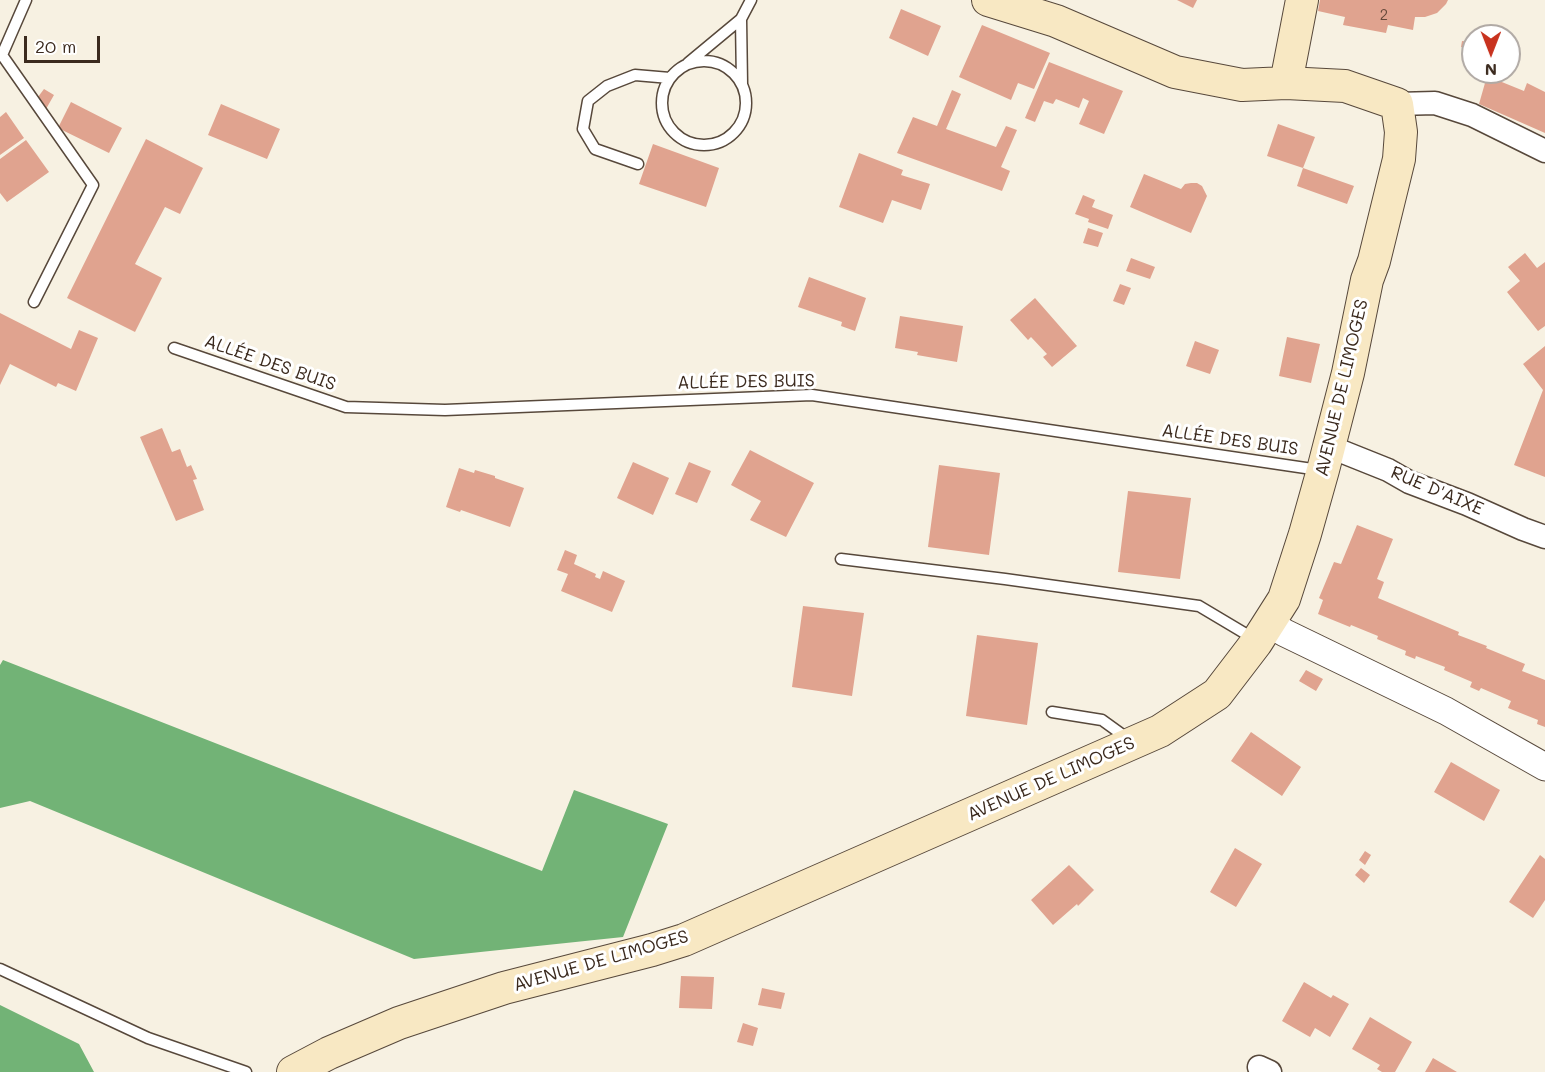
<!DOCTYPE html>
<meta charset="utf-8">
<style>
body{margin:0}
#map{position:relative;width:1545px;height:1072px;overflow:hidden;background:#f7f1e2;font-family:Mali,sans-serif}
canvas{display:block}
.north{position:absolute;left:1461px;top:24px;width:60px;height:60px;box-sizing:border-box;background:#fff;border:2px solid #b1aaa5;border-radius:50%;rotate:180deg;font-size:16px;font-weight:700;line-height:24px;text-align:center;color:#3b2a1e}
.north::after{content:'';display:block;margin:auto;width:21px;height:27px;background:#c8321e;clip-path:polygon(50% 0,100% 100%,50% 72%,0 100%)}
.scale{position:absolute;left:24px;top:36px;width:76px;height:27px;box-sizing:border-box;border:3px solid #3b2a1e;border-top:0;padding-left:8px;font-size:18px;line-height:21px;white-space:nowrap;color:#3b2a1e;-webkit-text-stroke:4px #fff;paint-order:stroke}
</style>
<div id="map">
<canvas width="1545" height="1072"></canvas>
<div class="north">N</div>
<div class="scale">20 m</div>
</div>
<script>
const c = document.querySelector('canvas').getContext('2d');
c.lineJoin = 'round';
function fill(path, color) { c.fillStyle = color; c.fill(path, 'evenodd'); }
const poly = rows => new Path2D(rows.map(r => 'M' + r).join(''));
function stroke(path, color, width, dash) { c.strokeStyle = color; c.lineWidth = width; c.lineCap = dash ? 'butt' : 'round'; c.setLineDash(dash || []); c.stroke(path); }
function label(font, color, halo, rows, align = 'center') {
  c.font = font + ' Mali,sans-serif'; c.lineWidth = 6; c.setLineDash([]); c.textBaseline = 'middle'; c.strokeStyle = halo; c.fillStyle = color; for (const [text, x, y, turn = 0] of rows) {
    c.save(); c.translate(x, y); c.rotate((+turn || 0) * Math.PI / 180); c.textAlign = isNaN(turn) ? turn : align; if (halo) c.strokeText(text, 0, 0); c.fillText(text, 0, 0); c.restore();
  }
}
fill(poly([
 [3,660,542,871,574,790,668,824,623,937,414,959,30,801,0,808,0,665],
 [0,1005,79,1044,94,1072,0,1072]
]), '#72b376');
fill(poly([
 [1177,0,1197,0,1193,8],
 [1320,0,1448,0,1446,4,1437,13,1425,17,1415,17,1413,30,1388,25,1386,33,1343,25,1345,17,1318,11],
 [901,9,941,26,928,56,889,38],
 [982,25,1050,53,1034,89,1018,83,1011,100,959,77],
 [1462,41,1469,42,1467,49,1461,47],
 [1049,62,1123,91,1104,134,1079,124,1089,101,1083,98,1079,108,1056,99,1053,104,1044,101,1035,122,1025,118],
 [1487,76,1524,91,1527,83,1545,92,1545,133,1479,104],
 [44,89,54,95,46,109,38,97],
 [952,90,961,94,946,129,996,147,1006,126,1017,130,1001,167,1010,171,1002,191,897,153,913,117,937,126],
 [71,102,122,128,109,153,58,128],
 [221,104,280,129,267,159,208,135],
 [6,112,24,138,0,155,0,117],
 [1278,124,1315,137,1303,168,1354,186,1347,204,1297,186,1303,168,1267,156],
 [146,139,203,168,180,214,165,207,135,264,162,278,135,332,67,298],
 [26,140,49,172,7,202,0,193,0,159],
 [653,144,719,168,706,207,639,184],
 [859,153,903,170,901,175,930,184,921,210,892,200,883,223,839,207],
 [1144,174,1181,189,1185,184,1191,183,1197,183,1202,186,1207,196,1191,233,1130,207],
 [1083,195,1095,200,1092,207,1113,215,1108,229,1088,222,1089,219,1075,214],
 [1088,228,1103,233,1098,247,1083,243],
 [1525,253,1537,268,1545,262,1545,326,1538,331,1507,292,1520,281,1508,267],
 [1131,258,1155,267,1150,279,1126,271],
 [809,277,866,298,855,331,841,326,842,322,798,307],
 [1120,284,1131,288,1124,305,1113,301],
 [1035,298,1077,346,1052,367,1043,357,1047,354,1031,337,1028,340,1010,320],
 [0,313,71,349,79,330,98,338,76,391,58,383,56,387,10,364,0,385],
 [900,316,963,326,957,362,917,355,918,352,895,348],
 [1287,337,1320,344,1311,383,1279,376],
 [1195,341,1219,350,1210,374,1186,366],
 [1545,346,1545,477,1514,465,1543,390,1523,364],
 [162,428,172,452,180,449,187,467,191,465,197,479,193,480,204,510,176,521,140,437],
 [750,450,814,483,786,537,750,520,761,501,731,485],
 [633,462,669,478,653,515,617,498],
 [689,462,711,471,697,503,675,494],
 [939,465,1000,473,989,555,928,547],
 [459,468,474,473,475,470,495,476,495,478,524,488,510,527,461,510,460,512,446,507],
 [1128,491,1191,498,1180,579,1118,572],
 [1357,525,1393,539,1377,579,1384,582,1378,598,1459,632,1458,635,1487,646,1486,648,1525,664,1522,671,1545,680,1545,727,1537,724,1538,720,1508,708,1511,701,1481,688,1479,691,1470,687,1472,682,1444,670,1445,667,1416,656,1415,659,1405,655,1406,651,1377,639,1378,636,1351,625,1350,627,1318,614,1323,600,1319,598,1334,562,1341,564],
 [565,550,577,555,574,564,596,574,595,577,600,579,603,571,625,581,612,612,561,591,568,574,557,570],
 [803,606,864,613,852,696,792,687],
 [977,635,1038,643,1027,725,966,716],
 [1306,670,1323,679,1316,691,1299,681],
 [1251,732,1301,767,1282,796,1231,761],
 [1451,762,1500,790,1484,821,1434,792],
 [1235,848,1262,864,1236,907,1210,892],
 [1365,851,1371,855,1365,865,1359,860],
 [1540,855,1545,859,1545,900,1533,918,1509,902],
 [1069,865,1094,890,1078,906,1077,904,1053,925,1031,900],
 [1361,868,1370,875,1364,883,1355,875],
 [681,976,714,977,712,1009,679,1008],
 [1304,982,1331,998,1333,995,1349,1004,1330,1037,1315,1028,1310,1037,1282,1021],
 [762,988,785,993,781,1009,758,1005],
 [1370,1017,1412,1042,1395,1072,1382,1072,1377,1069,1380,1065,1352,1049],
 [743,1023,758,1028,753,1046,737,1042],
 [1433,1058,1457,1072,1425,1072]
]), '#e0a38f');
const service = poly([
 [26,0,2,55,93,185,34,302],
 [741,19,751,0],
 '662 103a42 42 0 1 1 84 0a42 42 0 1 1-84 0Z',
 [688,63,741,19,742,84],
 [638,164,595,149,583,129,588,101,607,86,635,75,670,78],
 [174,348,346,407,445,410,812,395,1319,470],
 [841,559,1005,579,1199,606,1246,634,1253,641],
 [1052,712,1102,720,1120,733,1127,741],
 [0,969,148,1038,246,1072]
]);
const minor = poly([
 [1397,104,1435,103,1472,115,1545,151],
 [1328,446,1388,470,1409,482,1467,504,1523,529,1545,537],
 [1259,1067,1270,1072]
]);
const tertiary = poly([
 [1268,623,1285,633,1446,711,1545,767]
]);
const secondary = poly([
 [1286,83,1302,0],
 [293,1072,329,1053,399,1023,504,988,652,950,684,940,1160,731,1217,694,1256,643,1284,599,1305,534,1323,470,1348,373,1367,280,1374,261,1399,159,1401,132,1397,104,1345,86,1286,83,1242,85,1175,72,1056,21,988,0]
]);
stroke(service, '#57483b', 13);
stroke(minor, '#57483b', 25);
stroke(tertiary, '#57483b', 29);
stroke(secondary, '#57483b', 34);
stroke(service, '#fff', 10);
stroke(minor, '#fff', 22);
stroke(tertiary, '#fff', 27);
stroke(secondary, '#f8e8c3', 32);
label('15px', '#64483a', null, [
 ["2",1384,15]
]);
label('18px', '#3b2a1e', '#fff', [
 ["ALLÉE DES BUIS",270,363,19],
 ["ALLÉE DES BUIS",746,382,-1],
 ["AVENUE DE LIMOGES",1342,388,-77],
 ["ALLÉE DES BUIS",1230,440,8],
 ["RUE D'AIXE",1437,491,23],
 ["AVENUE DE LIMOGES",1051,779,-24],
 ["AVENUE DE LIMOGES",601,961,-16]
]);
</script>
